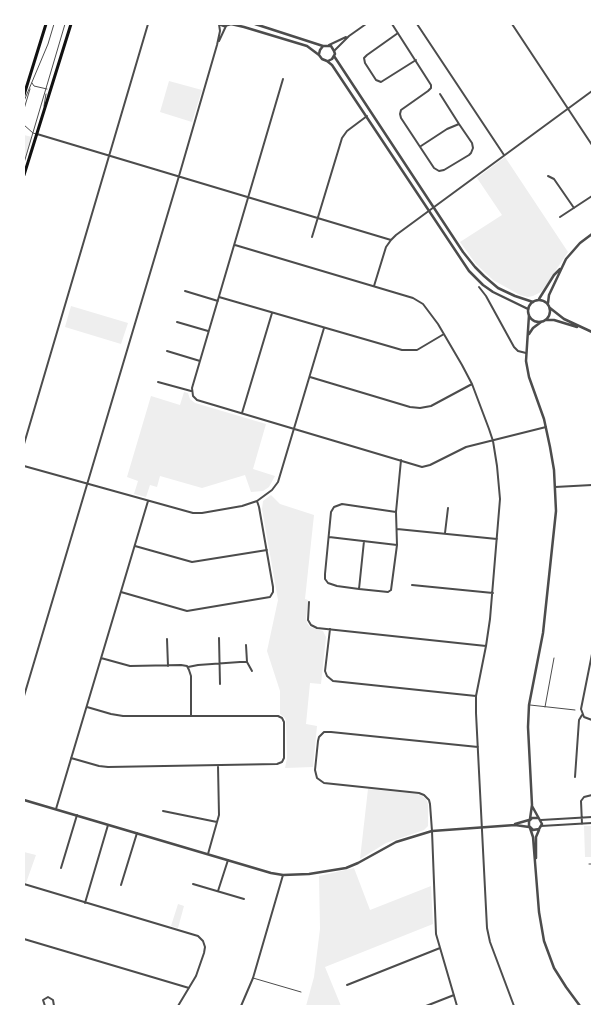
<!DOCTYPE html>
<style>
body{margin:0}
#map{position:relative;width:616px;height:1030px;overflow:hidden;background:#fff;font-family:"Nunito Sans",sans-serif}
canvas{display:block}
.frame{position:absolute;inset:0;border:25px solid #fff;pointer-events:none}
</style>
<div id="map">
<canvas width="616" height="1030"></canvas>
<div class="frame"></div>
</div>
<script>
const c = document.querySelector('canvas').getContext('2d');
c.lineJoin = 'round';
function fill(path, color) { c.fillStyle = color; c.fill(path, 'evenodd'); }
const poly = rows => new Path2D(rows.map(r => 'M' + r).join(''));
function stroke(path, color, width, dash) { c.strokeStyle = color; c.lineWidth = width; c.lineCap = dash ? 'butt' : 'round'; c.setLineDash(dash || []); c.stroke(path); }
fill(poly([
 [169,81,202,90,192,122,160,112],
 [24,135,32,137,24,162],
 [505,157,568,252,544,288,541,292,533,296,528,297,520,295,493,280,476,264,460,242,502,215,477,178],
 [71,306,128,323,121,344,65,327],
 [184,392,188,393,190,399,195,403,266,424,253,469,275,476,269,487,263,491,251,492,245,475,202,488,160,476,157,487,150,485,146,497,134,494,138,481,127,477,151,396,180,405],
 [271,495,280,504,314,515,305,599,308,600,306,618,307,623,310,627,323,631,326,637,321,684,310,683,306,724,317,726,313,767,285,768,287,758,286,721,285,718,280,714,280,691,267,651,278,600,262,509,263,501],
 [368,789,418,794,422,796,426,799,428,804,428,826,424,830,386,843,360,859],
 [584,826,592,826,592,857,585,857],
 [24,852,36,855,26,883,24,882],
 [354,868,370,910,431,886,433,924,325,967,341,1006,306,1006,314,977,320,929,319,876],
 [178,904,184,906,178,928,171,926]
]), '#eee');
stroke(poly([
 [32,83,34,86,47,89],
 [24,101,48,44,54,24],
 [44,106,46,94],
 [24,109,30,89],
 [24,125,33,133,36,134],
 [24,163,65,24],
 [530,705,575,710],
 [545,707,554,658],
 [589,864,592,864],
 [253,978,301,992]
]), '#4c4c4c', 1);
stroke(poly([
 [392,24,431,85,431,88,428,91,401,110,400,114,401,118,434,168,439,171,444,170,469,155,471,153,473,148,472,143,459,124,447,129,421,146],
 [417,24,504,155],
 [512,24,592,145],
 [398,33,367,55,364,58,365,63,376,80,381,82,416,60],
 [219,41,226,26],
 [329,45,346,37],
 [334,51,349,36,366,24],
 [283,79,192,388,193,396,197,400,422,467,430,465,466,447,546,427],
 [440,94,459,124],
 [37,134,391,240],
 [548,176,554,179,574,208],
 [560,217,592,196],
 [312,237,342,138,347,131,367,116],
 [235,245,413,298,423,304,438,324,462,365,472,384,489,429,493,441,497,466,500,499,490,619,486,646,476,696,476,713,487,928,490,942,514,1006],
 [374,286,386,247,391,240,396,235,592,91],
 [479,287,486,296,514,347,518,351,526,353],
 [185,291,218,301],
 [219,297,402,350,417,350,444,334],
 [177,322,208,331],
 [167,351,200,361],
 [310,377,410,407,420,408,431,406,472,384],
 [158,382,191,391],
 [242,413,272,313],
 [24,444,148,24],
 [24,466,193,513,202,513,242,506,257,501,272,490,278,482,324,328],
 [555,487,592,485],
 [396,512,342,504,334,507,331,512,325,574,325,579,328,583,337,586,359,589,388,592,391,590,397,545,396,512,401,460],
 [397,529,497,539],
 [445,533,448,508],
 [329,537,397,545],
 [135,546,192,562,267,550],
 [412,585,493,593],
 [359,589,364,541],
 [121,592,187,611,270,597,273,592,273,587,259,507,257,501],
 [309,602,308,620,311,625,317,628,486,646],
 [330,629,325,671,327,676,333,681,476,696],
 [219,638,220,684],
 [167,639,168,666],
 [246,645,247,662],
 [592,654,581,709,584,717,592,720],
 [101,658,130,666,181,665,187,666,189,670,191,676,191,715],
 [188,667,198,665,240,662,247,662,252,671],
 [24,696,179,176,217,45,220,31,219,24],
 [71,758,99,766,108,767,277,764,282,762,284,758,284,722,282,718,278,716,123,716,111,714,87,707],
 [575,777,579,720,582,715],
 [56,809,148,501],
 [163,811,217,822],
 [541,820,592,817],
 [582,824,581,801,584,797,592,795],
 [541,826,592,823],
 [208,854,219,815,218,766],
 [61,868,77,815],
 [24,884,198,936,203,941,205,947,204,953,196,976,178,1006],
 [193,884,244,899],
 [121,885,137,833],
 [218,891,228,860],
 [85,903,108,825],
 [24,939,189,988],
 [347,985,440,948],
 [45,1006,43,1000,48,997,53,1000,54,1006],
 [241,1006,253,978,283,875],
 [426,1006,454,995],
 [457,1006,436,934,432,831,430,804,429,800,424,795,419,793,324,783,317,778,315,770,318,741,319,737,324,732,331,732,478,747]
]), '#4c4c4c', 2);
stroke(poly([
 [219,24,224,26,231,24],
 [231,24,244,27,307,46,319,55,322,59,327,61,332,65,469,271,483,285,493,292,528,309],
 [255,24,323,46],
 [319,54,320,50,323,46,331,46,334,51,335,54,332,59,328,61],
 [334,56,463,252,475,267,484,276,498,288,515,296,533,302],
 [539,299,554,275,560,269],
 '528 311a11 11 0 1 1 22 0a11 11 0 1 1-22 0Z',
 [548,303,549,295,566,259,580,243,592,234],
 [550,308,564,319,592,332],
 [529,315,526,361,529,377,544,419,550,447,554,470,556,511,543,633,529,705,528,727,532,805,530,819],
 [547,320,554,320,577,327],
 [529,334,533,328,541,322],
 [24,800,271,873,283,875,309,874,346,868,358,863,396,842,432,831,515,825,529,827],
 [532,806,542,824,539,829,533,830,529,826,529,821,532,818,538,818],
 [515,824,529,820],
 [530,828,533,837,539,912,544,941,554,968,566,987,580,1006],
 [536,858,536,837,539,830]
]), '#4c4c4c', 2.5);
stroke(poly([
 [24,95,46,24],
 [24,175,71,24]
]), '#111', 3);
</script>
